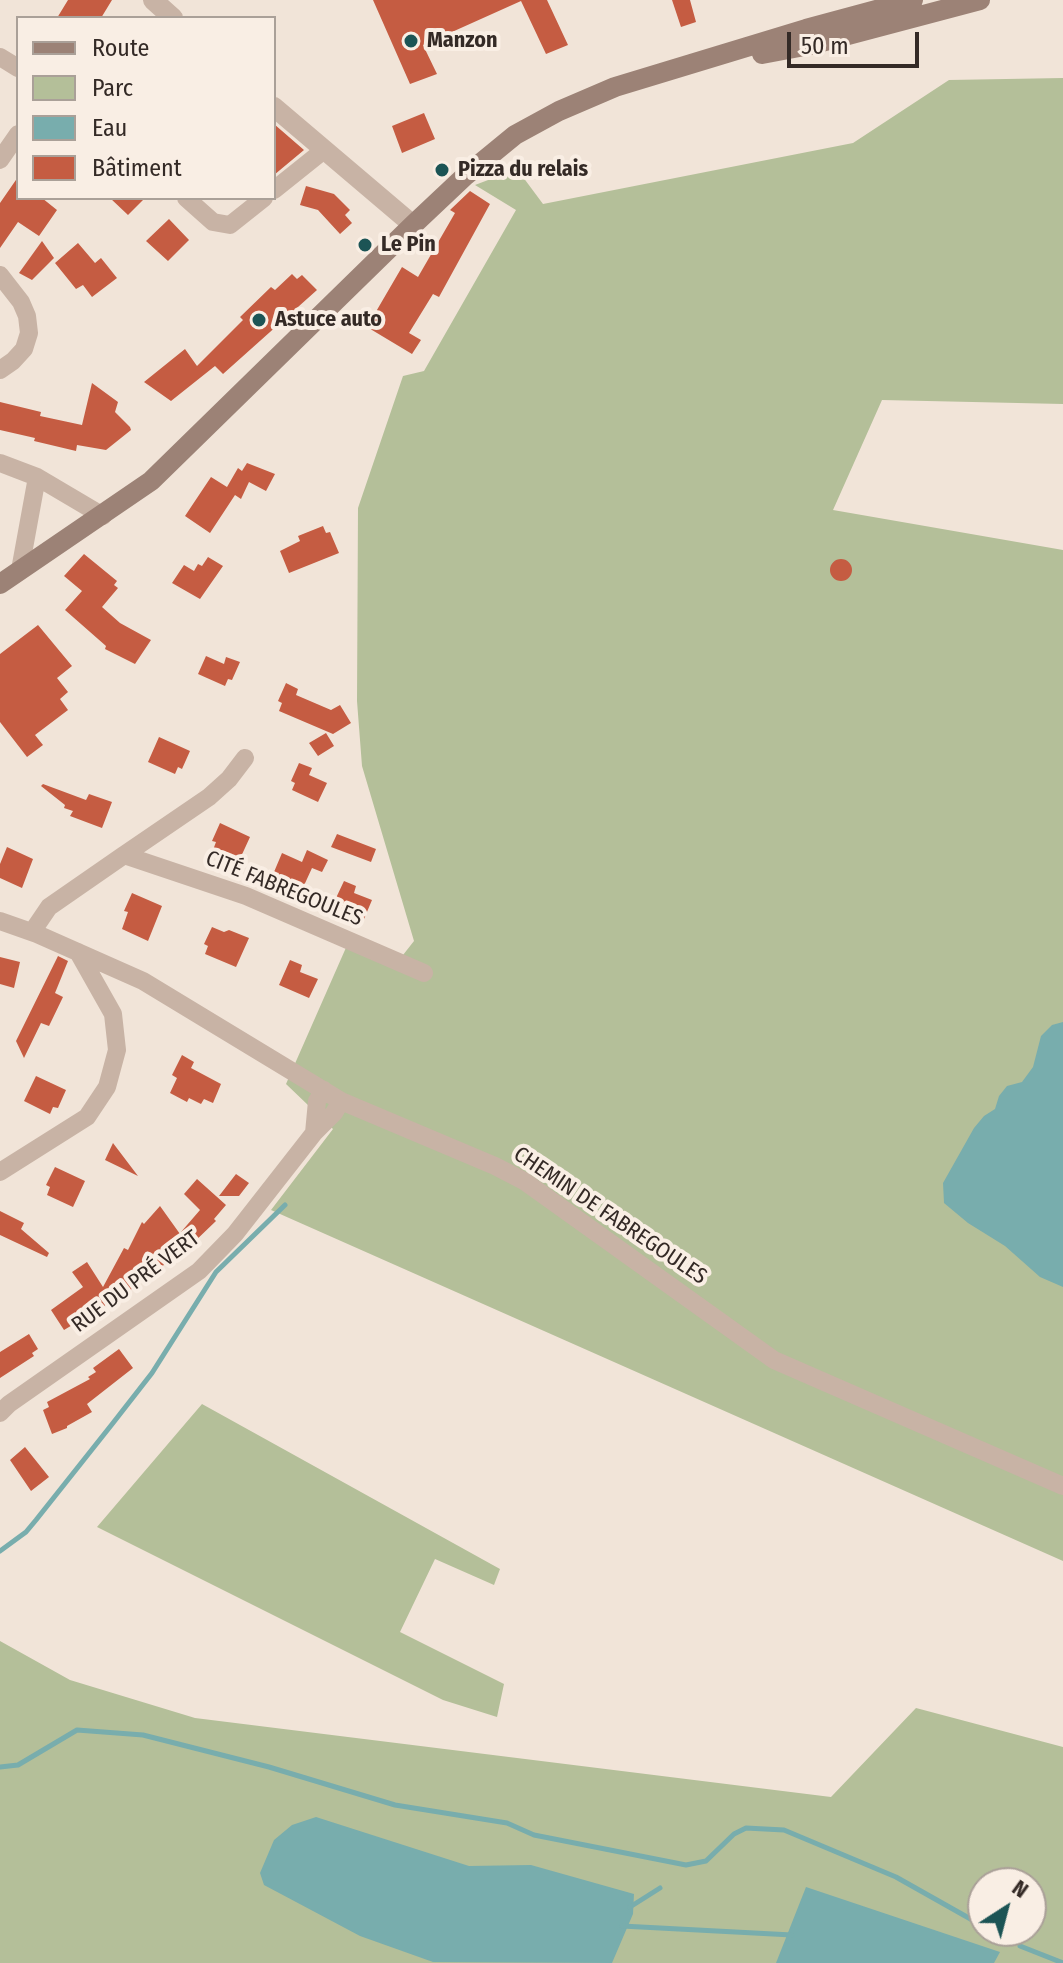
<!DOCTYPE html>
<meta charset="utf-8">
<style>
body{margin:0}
#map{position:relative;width:1063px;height:1963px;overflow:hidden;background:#f1e4d8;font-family:"Fira Sans Condensed",sans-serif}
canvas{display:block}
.legend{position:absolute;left:16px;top:16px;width:260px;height:184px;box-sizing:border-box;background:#f9eee4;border:2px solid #aaa098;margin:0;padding:10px 14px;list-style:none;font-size:24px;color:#342a26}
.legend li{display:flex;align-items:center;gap:16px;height:40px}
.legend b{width:40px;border:2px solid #aaa098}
.north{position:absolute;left:967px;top:1867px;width:80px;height:80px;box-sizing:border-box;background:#f9eee4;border:2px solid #aaa098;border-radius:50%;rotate:36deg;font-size:22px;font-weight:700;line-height:32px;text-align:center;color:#342a26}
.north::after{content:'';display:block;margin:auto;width:28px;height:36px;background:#1c5455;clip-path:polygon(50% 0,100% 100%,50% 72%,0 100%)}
.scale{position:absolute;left:787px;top:32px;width:132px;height:36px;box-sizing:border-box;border:4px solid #342a26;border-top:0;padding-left:10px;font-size:24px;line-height:28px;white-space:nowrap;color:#342a26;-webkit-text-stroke:6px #f9eee4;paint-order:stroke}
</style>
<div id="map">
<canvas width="1063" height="1963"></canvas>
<ul class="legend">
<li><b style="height:10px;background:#9c8276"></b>Route</li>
<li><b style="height:22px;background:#b4bf99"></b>Parc</li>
<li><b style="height:22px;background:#78adad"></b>Eau</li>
<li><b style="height:22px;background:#c55c42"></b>Bâtiment</li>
</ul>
<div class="north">N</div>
<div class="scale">50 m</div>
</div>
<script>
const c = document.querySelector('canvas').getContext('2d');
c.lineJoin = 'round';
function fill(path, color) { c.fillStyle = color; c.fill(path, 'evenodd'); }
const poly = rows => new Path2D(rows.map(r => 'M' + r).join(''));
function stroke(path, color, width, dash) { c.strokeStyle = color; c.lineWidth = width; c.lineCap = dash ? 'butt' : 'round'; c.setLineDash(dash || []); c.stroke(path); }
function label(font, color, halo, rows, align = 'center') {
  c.font = font + ' "Fira Sans Condensed",sans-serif'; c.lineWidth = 8; c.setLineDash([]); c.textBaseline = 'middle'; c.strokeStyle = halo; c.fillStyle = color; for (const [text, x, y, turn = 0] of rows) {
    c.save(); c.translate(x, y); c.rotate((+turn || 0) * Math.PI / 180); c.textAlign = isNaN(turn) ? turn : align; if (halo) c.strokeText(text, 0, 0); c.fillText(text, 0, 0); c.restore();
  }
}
fill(poly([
 [1063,78,1063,404,882,400,833,510,1063,550,1063,1561,271,1210,333,1129,286,1084,352,934,403,955,414,941,362,766,357,701,358,508,403,376,424,371,516,210,475,185,517,169,543,204,853,143,949,80],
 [202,1404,500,1569,494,1585,435,1559,400,1632,504,1684,497,1717,443,1700,97,1527],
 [0,1641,70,1680,195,1718,831,1797,916,1708,1063,1747,1063,1963,0,1963],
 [983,1883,1031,1883,1031,1931,983,1931]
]), '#b4bf99');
fill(poly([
 [1063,1022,1063,1287,1040,1277,1005,1246,968,1223,944,1203,943,1183,974,1128,984,1116,995,1109,999,1096,1007,1086,1022,1082,1033,1067,1041,1036,1052,1025],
 [316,1817,469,1866,531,1865,634,1894,633,1914,612,1963,433,1962,360,1936,264,1885,260,1873,274,1840,292,1825],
 [806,1887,994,1950,1000,1952,994,1963,776,1963]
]), '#78adad');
stroke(poly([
 [0,1551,26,1532,36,1520,113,1423,152,1373,216,1272,285,1205],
 [0,1767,18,1765,77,1730,143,1735,269,1767,395,1805,507,1823,534,1835,686,1865,706,1861,734,1834,746,1828,784,1830,896,1877,983,1926],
 [630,1907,660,1888],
 [622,1926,792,1935],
 [991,1931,995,1933],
 [1020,1946,1063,1963]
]), '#78adad', 5);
fill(poly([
 [68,0,112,0,101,18,57,18],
 [373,0,547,0,568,45,546,54,521,1,423,45,437,74,410,84],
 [672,0,690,0,696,22,681,27],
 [424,113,435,139,402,153,392,126],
 [274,124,304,150,274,175],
 [18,177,18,198,42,198,57,210,39,236,18,222,0,248,0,203],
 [306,186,334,194,350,210,345,215,352,223,340,234,318,210,300,205],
 [470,191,490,204,439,297,433,294,409,333,421,340,412,354,367,327,402,267,418,277,455,213,450,210],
 [110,198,145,198,128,215],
 [169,219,189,240,168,261,146,241],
 [42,241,54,258,32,280,19,273],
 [78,243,95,263,101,258,117,278,92,297,83,285,76,289,55,263],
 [292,274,297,279,302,275,317,290,223,374,215,366,171,401,144,382,185,349,197,366,243,320,240,317,271,287,275,290],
 [92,383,118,402,115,412,130,427,131,430,106,450,77,445,76,451,34,441,35,438,0,430,0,402,41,412,40,416,82,425],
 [247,463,275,474,266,491,249,482,241,499,235,495,210,533,185,516,211,477,227,487,238,468,242,471],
 [323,526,326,533,330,532,339,553,289,573,280,551,300,541,298,536],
 [84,554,117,581,114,585,118,588,102,607,120,623,151,640,135,664,105,649,106,646,65,610,82,591,64,576],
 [208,557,223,566,200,599,172,583,184,565,194,571,198,564,202,566],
 '830 570a11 11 0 1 1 22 0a11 11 0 1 1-22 0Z',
 [38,625,72,666,57,678,68,692,60,699,68,710,35,735,43,745,27,757,0,722,0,654],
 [206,656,224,664,226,657,240,662,232,680,228,679,225,686,198,674],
 [286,683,298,689,296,695,331,710,340,705,351,723,333,734,279,711,282,703,278,701],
 [326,733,334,746,318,756,309,743],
 [159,737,190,751,182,769,178,767,175,774,148,762],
 [299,763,312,768,309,775,327,783,318,802,292,790,295,783,291,781],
 [43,784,86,800,89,794,112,802,102,828,70,816,73,811,64,808,65,805,41,786],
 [220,823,250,837,239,861,213,850,216,842,212,841],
 [337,834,376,849,371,862,331,847],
 [7,847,33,859,22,888,0,878,0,864],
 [307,850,328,860,322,872,312,868,301,892,275,881,279,873,274,872,282,853,302,862],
 [344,881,356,886,354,893,372,900,364,919,336,908,340,900,336,898],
 [132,893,162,906,148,941,122,929,128,912,124,911],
 [212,927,224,932,229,930,249,938,236,967,205,954,208,946,204,944],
 [58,956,68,961,55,993,63,997,49,1026,41,1023,24,1058,16,1041],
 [0,957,20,962,14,988,0,984],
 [290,960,302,965,300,972,318,979,309,998,279,985],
 [182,1055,194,1062,191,1068,221,1084,213,1103,204,1099,201,1104,189,1098,187,1102,170,1093,177,1078,172,1075],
 [36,1076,66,1090,58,1108,53,1107,50,1114,24,1101],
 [113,1143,138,1176,105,1160],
 [55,1167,85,1181,73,1207,47,1195,50,1187,46,1185],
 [236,1174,249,1183,239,1196,219,1196],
 [197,1179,226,1205,214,1219,216,1221,191,1245,181,1232,200,1210,184,1194],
 [160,1206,180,1234,163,1266,159,1269,156,1268,153,1274,149,1272,144,1280,129,1291,64,1330,51,1310,83,1287,72,1272,87,1262,103,1287,124,1248,128,1250,142,1222,144,1224],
 [0,1211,24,1223,21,1229,49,1253,47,1257,0,1235],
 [29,1334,38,1349,32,1353,34,1356,0,1378,0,1352],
 [119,1349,133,1368,87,1404,92,1412,67,1426,67,1428,52,1434,43,1410,49,1407,47,1402,90,1379,88,1377,96,1372,93,1368],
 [25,1447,49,1477,31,1491,10,1460]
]), '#c55c42');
stroke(poly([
 [0,57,18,68],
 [0,160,18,134],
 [274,190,324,150],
 [186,198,213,222,230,225,264,198],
 [0,275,21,302,27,316,29,333,24,349,13,361,0,370],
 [0,463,37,477,103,516],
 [20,570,37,477],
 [124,855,209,797,229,779,245,758],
 [0,921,37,934,143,981,341,1101,495,1166,524,1181,774,1360,1063,1486],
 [32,932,49,907,124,855,246,896,424,973],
 [314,1133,317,1101,324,1090],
 [0,1172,87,1117,107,1087,117,1050,113,1014,78,952],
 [0,1413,9,1404,199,1271,235,1234,314,1133,334,1113,341,1101]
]), '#c8b3a5', 18);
stroke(poly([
 [153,0,173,18],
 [274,107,413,225]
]), '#c8b3a5', 20);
stroke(poly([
 [762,54,810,45,980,0],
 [0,584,151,481,413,225,465,176,515,135,559,111,615,87,806,29,913,0]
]), '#9c8276', 20);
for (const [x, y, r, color] of [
 [411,41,8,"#1c5455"],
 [442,170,8,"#1c5455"],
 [365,245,8,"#1c5455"],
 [259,320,8,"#1c5455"]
]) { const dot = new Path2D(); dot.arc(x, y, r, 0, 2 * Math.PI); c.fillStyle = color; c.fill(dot); stroke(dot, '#f9eee4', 3); }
label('bold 22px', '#342a26', '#f9eee4', [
 ["Manzon",427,41],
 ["Pizza du relais",458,170],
 ["Le Pin",381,245],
 ["Astuce auto",275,320]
], 'left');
label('22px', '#342a26', '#f9eee4', [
 ["CITÉ FABREGOULES",284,889,22],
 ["CHEMIN DE FABREGOULES",610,1216,34],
 ["RUE DU PRÉ VERT",136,1282,-37]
]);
</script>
